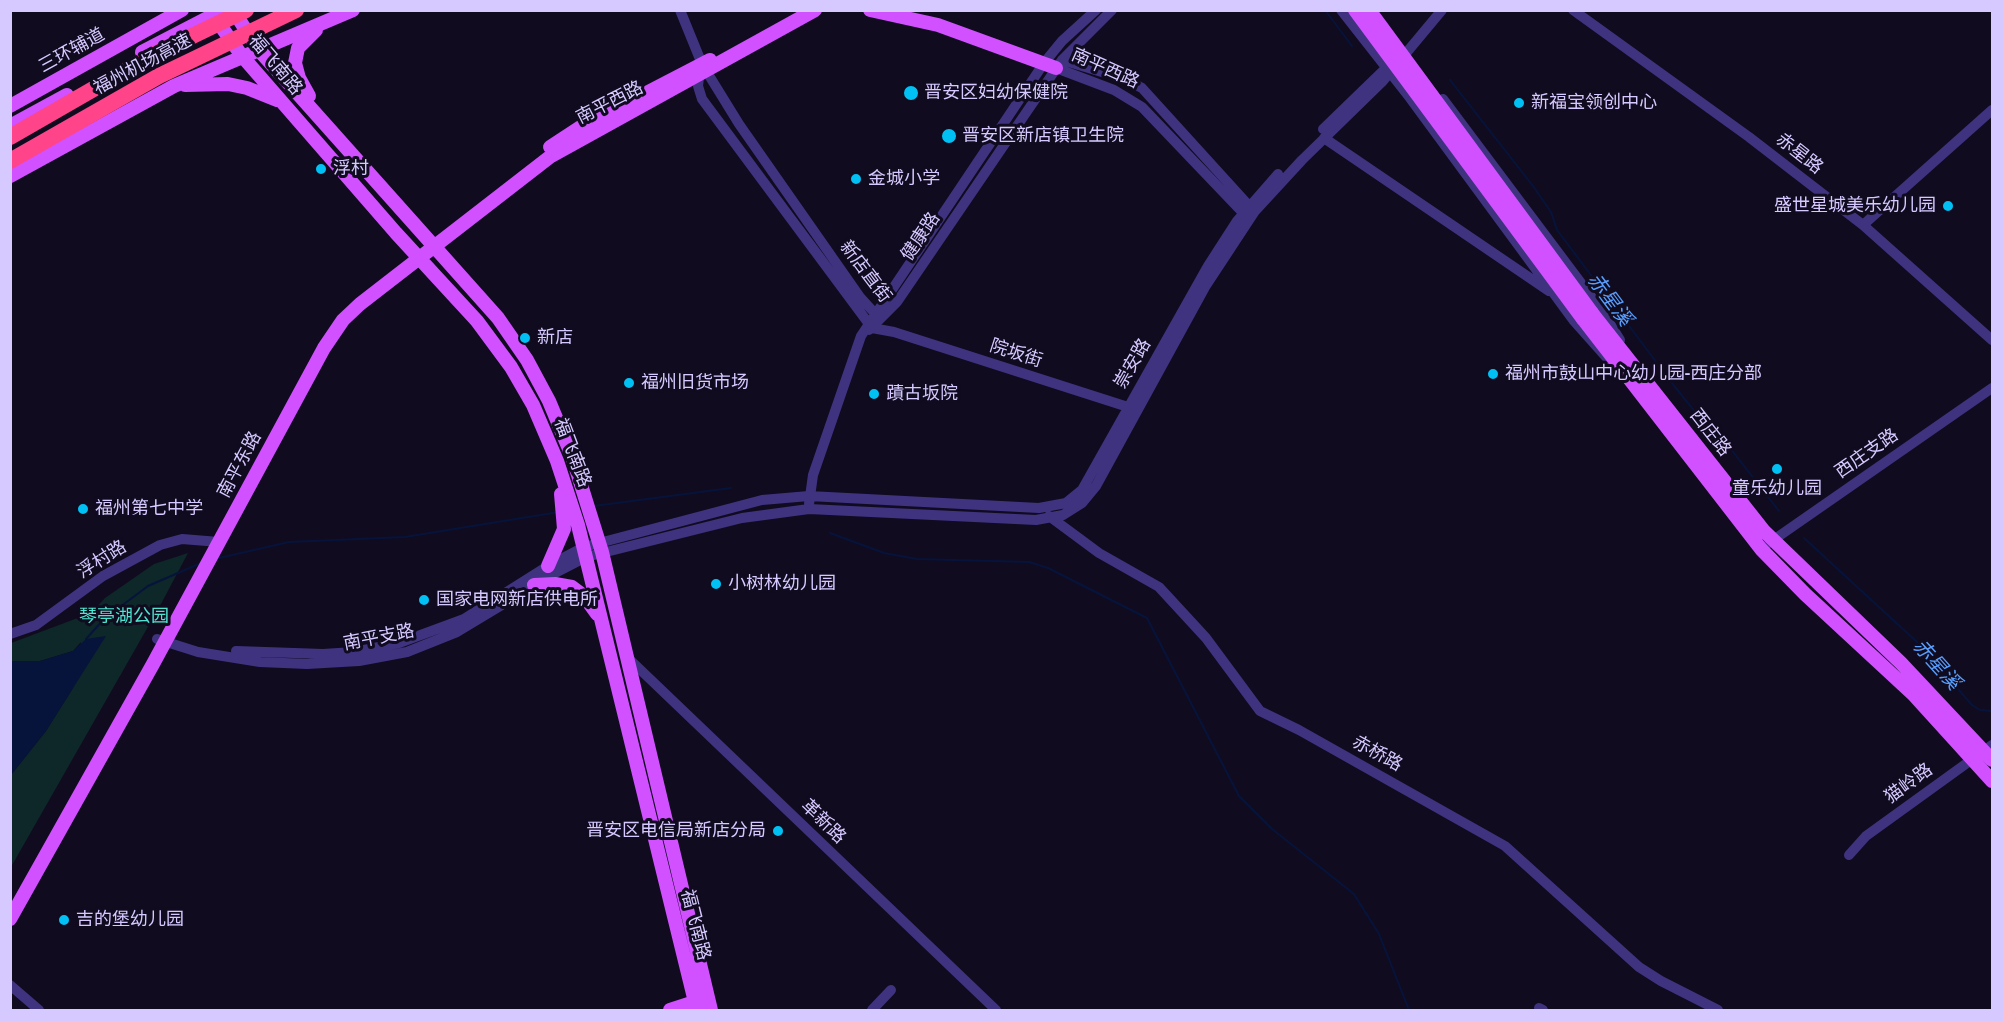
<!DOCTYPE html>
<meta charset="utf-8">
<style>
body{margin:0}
#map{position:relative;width:2003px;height:1021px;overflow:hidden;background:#110b1f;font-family:"Archivo Narrow",sans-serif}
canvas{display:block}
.frame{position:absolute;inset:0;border:12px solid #d5c9ff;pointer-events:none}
</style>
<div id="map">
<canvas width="2003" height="1021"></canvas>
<div class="frame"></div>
</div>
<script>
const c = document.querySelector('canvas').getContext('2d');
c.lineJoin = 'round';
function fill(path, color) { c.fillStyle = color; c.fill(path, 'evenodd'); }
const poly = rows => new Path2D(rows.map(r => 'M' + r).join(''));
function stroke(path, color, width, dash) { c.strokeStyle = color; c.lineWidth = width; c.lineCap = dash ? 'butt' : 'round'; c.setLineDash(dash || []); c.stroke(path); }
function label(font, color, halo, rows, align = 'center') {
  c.font = font + ' "Archivo Narrow","Noto Sans SC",sans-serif'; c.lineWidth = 6; c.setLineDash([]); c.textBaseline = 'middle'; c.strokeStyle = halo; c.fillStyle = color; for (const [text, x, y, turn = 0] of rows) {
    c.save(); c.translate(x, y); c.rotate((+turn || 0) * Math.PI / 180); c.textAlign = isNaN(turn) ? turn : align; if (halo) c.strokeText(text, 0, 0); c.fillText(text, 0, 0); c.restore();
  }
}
fill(poly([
 [188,553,161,604,11,867,11,775,46,731,73,688,81,642,73,651,40,661,11,661,11,643,91,613,105,598,154,564]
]), '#0e2729');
fill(poly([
 [106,636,46,731,11,775,11,661,40,661,73,651,86,639]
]), '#06143c');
stroke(poly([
 [1325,10,1352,46],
 [1450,80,1533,186,1551,212,1557,230,1675,387,1704,423,1720,435,1779,511],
 [594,506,731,488],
 [830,533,884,553,917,559,1029,562,1048,568,1147,618,1239,796,1272,829,1354,894,1379,934,1409,1010],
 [1804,538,1917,642,1972,705,1980,710,1992,711],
 [215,559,289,542,405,537,559,512],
 [86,639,104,619,148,586,201,563]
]), '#06143c', 2);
stroke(poly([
 [680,10,702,64,739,124,860,297,880,319],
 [1341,10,1410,98,1574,321,1614,366],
 [1573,10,1749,137,1863,225,1992,340],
 [1062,60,1125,79,1142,88,1252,209],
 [1056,68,1114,90,1142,107,1248,218],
 [700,70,698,86,702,99,872,328,894,332,1128,407],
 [1443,99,1602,311,1620,340],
 [1323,129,1387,67],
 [1324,138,1549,291],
 [1863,225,1992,110],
 [869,330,897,302,1062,60,1112,10],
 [809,504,813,475,861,336,1044,63,1062,41,1096,10],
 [1049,516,1099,553,1159,587,1206,638,1260,711,1299,730,1505,846,1639,967,1661,981,1718,1010],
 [1769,543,1992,388],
 [10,634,36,625,103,576,160,545,182,539,219,542],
 [157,639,198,652,260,662,307,664,359,661,407,652,457,632,555,573,586,557,742,518,809,509,1036,520,1063,515,1082,503,1096,486,1205,287,1255,211,1302,160,1382,82,1442,10],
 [236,651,323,654,354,652,399,643,464,619,548,566,584,547,762,500,809,496,1039,508,1066,503,1082,490,1208,266,1237,221,1278,174],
 [627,657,996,1010],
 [1849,855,1866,836,1992,745],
 [10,985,39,1010],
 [1539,1008,1543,1010],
 [872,1010,891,990]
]), '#3f3380', 10);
stroke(poly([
 [233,10,258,49,498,318,527,360,549,401,572,456,602,552,711,1010],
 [870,10,938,25,1056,68],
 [213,15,242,56,396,233,477,321,511,367,533,405,557,461,578,525,697,1010],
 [185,85,228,84,247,88,277,100],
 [309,96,299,78,295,63,298,48,316,30],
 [10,106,182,10],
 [10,126,67,95],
 [550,147,579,128,710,60],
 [10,176,174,86,353,10],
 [1592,313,1764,531,1901,663,1992,760],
 [1583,319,1761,549,1805,594,1913,694,1992,781],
 [548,566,564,529,561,494],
 [534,585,555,584,572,587,584,596,597,614],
 [10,919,153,664,324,348,343,320,360,304,551,156,815,10],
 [670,1010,704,999]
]), '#d150ff', 14);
stroke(poly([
 [1355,10,1583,319],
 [1369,10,1592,313],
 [142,52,223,10]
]), '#d150ff', 14);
stroke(poly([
 [10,137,149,57,246,10],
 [10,161,159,76,296,10]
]), '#ff4489', 16);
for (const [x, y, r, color] of [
 [911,93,8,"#00c0f4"],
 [1519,103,6,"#00c0f4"],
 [949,136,8,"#00c0f4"],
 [321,169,6,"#00c0f4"],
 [856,179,6,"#00c0f4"],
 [1948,206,6,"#00c0f4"],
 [525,338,6,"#00c0f4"],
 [1493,374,6,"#00c0f4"],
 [629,383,6,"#00c0f4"],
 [874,394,6,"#00c0f4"],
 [1777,469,6,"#00c0f4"],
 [83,509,6,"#00c0f4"],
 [716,584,6,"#00c0f4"],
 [424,600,6,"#00c0f4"],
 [778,831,6,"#00c0f4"],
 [64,920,6,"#00c0f4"]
]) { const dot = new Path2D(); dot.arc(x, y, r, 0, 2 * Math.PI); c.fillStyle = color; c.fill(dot); stroke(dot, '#110b1f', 2); }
label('18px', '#d5c9ff', '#110b1f', [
 ["三环辅道",72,51,-29],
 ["福州机场高速",143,65,-28],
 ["福飞南路",275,65,50],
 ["南平西路",1105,69,24],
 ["南平西路",610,103,-27],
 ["赤星路",1799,154,38],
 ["健康路",921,237,-56],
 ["新店直街",865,272,53],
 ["院坂街",1016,354,18],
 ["崇安路",1133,364,-60],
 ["西庄路",1710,433,52],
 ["福飞南路",572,453,69],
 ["西庄支路",1867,454,-35],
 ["南平东路",240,465,-62],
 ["浮村路",102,560,-32],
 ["南平支路",379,638,-11],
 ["赤桥路",1377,754,29],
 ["猫岭路",1909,784,-36],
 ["革新路",823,822,44],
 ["福飞南路",695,925,76]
]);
label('18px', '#d5c9ff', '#110b1f', [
 ["晋安区妇幼保健院",924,93],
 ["新福宝领创中心",1531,103],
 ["晋安区新店镇卫生院",962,136],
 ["浮村",333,169],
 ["金城小学",868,179],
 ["盛世星城美乐幼儿园",1936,206,"right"],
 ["新店",537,338],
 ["福州市鼓山中心幼儿园-西庄分部",1505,374],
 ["福州旧货市场",641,383],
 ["蹟古坂院",886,394],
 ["童乐幼儿园",1777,489,"center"],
 ["福州第七中学",95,509],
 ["小树林幼儿园",728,584],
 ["国家电网新店供电所",436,600],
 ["晋安区电信局新店分局",766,831,"right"],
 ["吉的堡幼儿园",76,920]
], 'left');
label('18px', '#4fe4d0', '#110b1f', [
 ["琴亭湖公园",124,617]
]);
label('italic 20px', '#579eff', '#110b1f', [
 ["赤星溪",1609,300,53],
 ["赤星溪",1936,665,48]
]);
</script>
